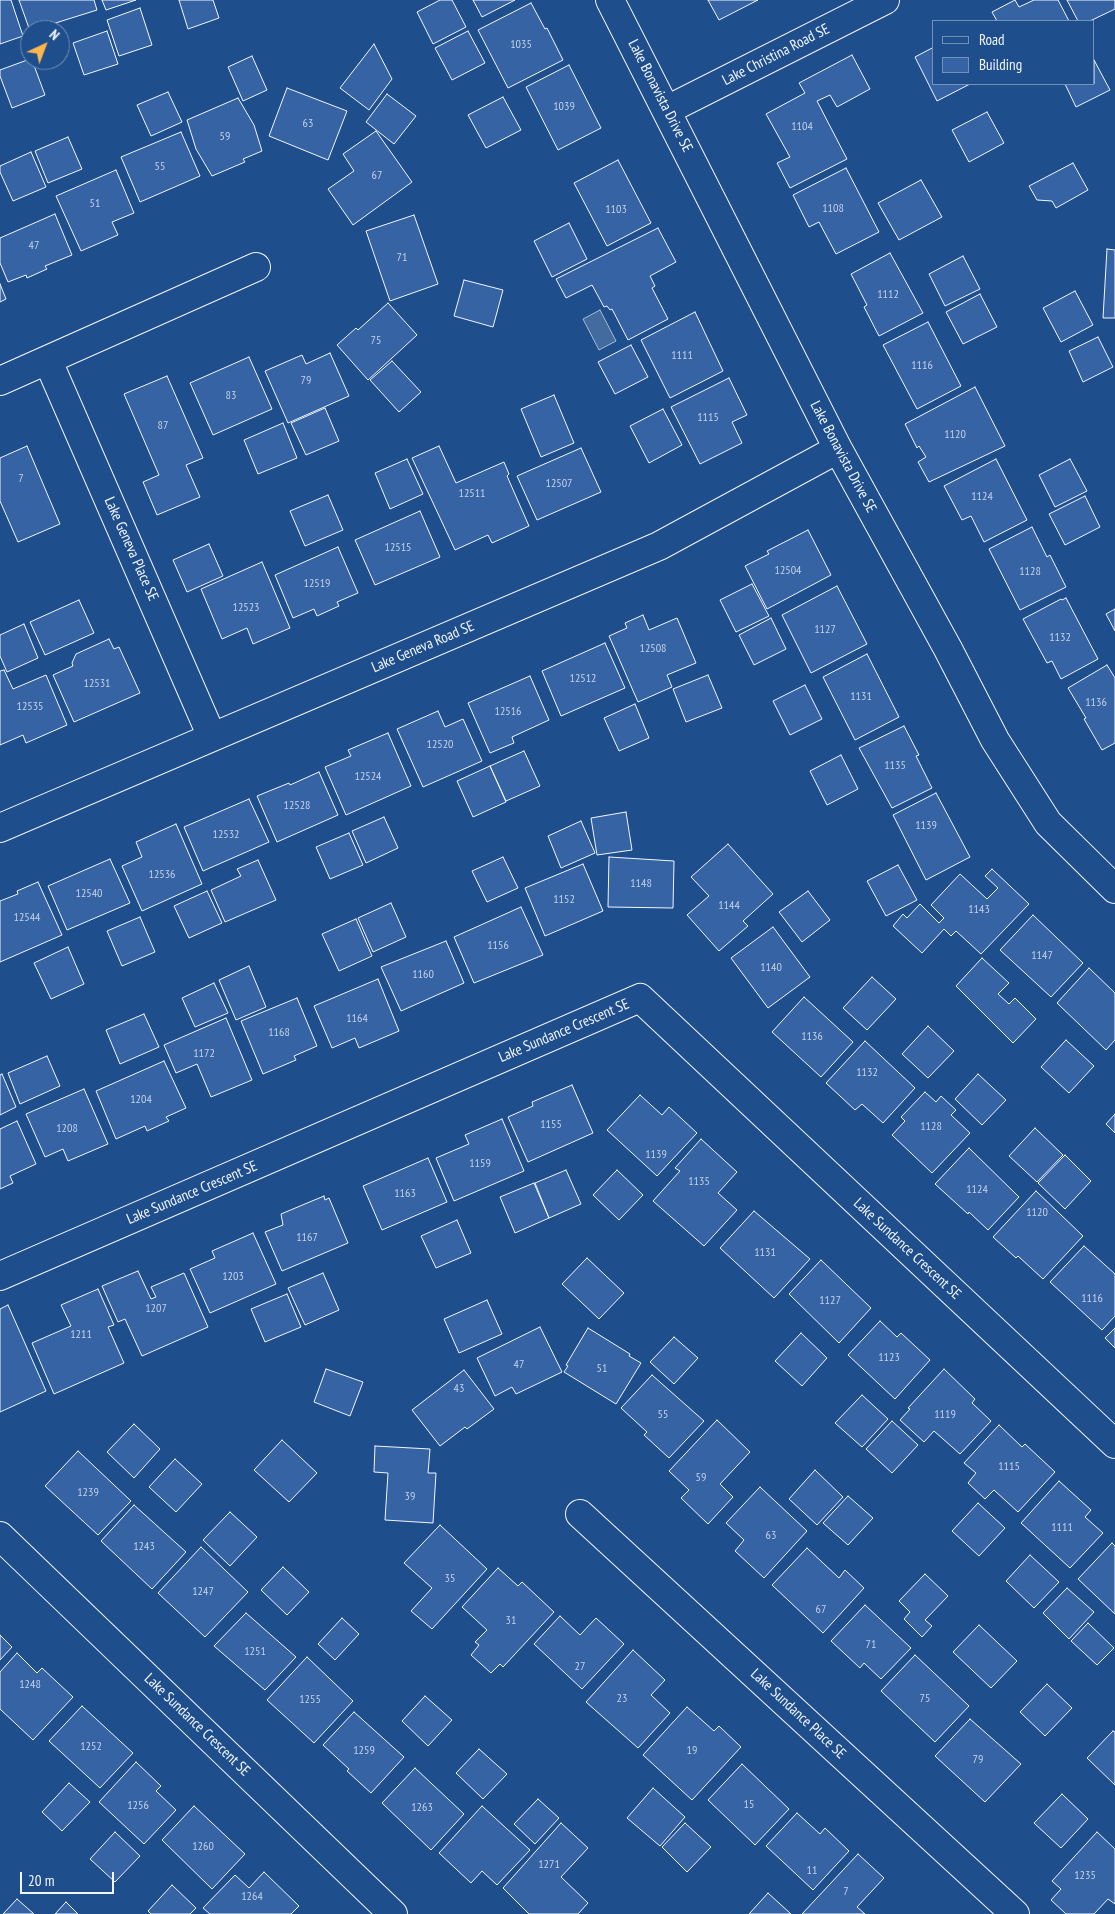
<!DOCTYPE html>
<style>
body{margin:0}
#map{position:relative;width:1115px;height:1914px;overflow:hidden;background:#1f4e8c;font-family:"PT Sans Narrow",sans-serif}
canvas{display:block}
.legend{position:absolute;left:932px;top:20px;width:162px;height:65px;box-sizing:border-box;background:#1f4e8c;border:1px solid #7391ba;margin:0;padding:6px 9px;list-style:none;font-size:15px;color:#f2f6ff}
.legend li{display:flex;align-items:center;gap:10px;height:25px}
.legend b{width:25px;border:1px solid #7391ba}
.north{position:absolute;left:20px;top:20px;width:50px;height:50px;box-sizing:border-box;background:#1f4e8c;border:1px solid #7391ba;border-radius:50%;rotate:43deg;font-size:14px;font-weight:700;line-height:20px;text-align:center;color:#f2f6ff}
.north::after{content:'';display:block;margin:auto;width:18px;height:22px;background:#ffb74d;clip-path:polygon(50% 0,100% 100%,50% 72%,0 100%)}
.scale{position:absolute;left:20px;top:1872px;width:94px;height:22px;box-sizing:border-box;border:2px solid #f2f6ff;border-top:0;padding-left:6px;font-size:15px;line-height:18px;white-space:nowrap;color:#f2f6ff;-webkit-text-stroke:4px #1f4e8c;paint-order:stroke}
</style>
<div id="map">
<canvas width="1115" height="1914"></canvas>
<ul class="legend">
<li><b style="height:6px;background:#1f4e8c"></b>Road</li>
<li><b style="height:14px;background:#3563a3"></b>Building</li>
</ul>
<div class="north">N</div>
<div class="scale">20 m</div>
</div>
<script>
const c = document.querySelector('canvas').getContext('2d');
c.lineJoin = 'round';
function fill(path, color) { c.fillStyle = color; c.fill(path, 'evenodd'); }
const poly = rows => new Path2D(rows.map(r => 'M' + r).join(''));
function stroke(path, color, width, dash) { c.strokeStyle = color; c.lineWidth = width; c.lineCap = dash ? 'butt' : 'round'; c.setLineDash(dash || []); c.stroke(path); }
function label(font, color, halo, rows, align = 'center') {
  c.font = font + ' "PT Sans Narrow",sans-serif'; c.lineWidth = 4; c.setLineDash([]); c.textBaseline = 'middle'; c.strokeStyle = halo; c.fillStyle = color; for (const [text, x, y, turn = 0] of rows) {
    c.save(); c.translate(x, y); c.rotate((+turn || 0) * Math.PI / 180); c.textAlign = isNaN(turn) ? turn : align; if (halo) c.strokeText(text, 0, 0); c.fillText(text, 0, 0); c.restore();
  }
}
const water = poly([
 [600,310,616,341,599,350,583,319,600,310]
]);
fill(water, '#446ba0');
stroke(water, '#a8bbd7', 1);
const building = poly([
 [0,0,11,0,23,36,0,44,0,0],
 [19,0,94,0,97,10,30,31,19,0],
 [102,0,136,0,106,10,102,0],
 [179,0,213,0,219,18,188,29,179,0],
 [440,0,452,0,466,27,433,44,417,12,440,0],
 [473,0,515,0,482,17,473,0],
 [708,0,758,0,719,20,708,0],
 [1015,0,1019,7,1034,0,1058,0,1069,21,997,21,992,12,1015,0],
 [1067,0,1115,0,1115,9,1090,21,1078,21,1067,0],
 [531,3,545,29,547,28,563,60,508,88,478,30,531,3],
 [140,8,152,45,119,56,107,20,140,8],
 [107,31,118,64,84,75,73,43,107,31],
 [468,31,485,63,452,80,435,48,468,31],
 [374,44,392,79,369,110,340,88,374,44],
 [934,47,934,84,970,84,937,101,915,57,934,47],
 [852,55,870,89,837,107,830,95,817,101,847,159,790,188,777,163,790,157,766,114,805,93,799,83,852,55],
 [252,56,267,90,243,101,228,67,252,56],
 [30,59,32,60,45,95,12,108,0,76,0,70,30,59],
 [1094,60,1110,90,1076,107,1065,84,1094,84,1094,60],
 [569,65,601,128,558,150,526,87,569,65],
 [287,88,347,111,328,160,269,136,287,88],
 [168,92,182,122,151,136,137,105,168,92],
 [387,94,416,116,394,144,366,122,387,94],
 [503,97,521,130,486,148,468,115,503,97],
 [238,98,254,125,262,151,243,159,245,162,212,176,196,149,187,120,238,98],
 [987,112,1004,143,969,162,952,130,987,112],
 [376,131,412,182,353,225,328,189,354,171,343,154,376,131],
 [181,132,200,176,140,202,121,157,181,132],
 [68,137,82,169,48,183,35,151,68,137],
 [31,152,46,187,13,201,0,172,0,166,31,152],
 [618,160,651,223,607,246,574,183,618,160],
 [1073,163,1088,190,1056,208,1052,201,1037,200,1029,186,1073,163],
 [846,168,879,232,836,254,819,222,809,227,793,195,846,168],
 [116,170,134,213,112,222,118,235,81,251,56,196,116,170],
 [921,180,942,217,899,240,878,203,921,180],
 [55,214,72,255,45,266,47,269,27,278,26,275,8,282,0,263,0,238,55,214],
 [414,215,438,284,390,301,366,231,414,215],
 [569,223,587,259,552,277,534,241,569,223],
 [658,228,676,262,650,276,655,286,652,288,668,319,628,340,612,309,610,310,607,306,604,307,592,285,566,298,556,279,658,228],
 [1107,249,1115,250,1115,318,1103,318,1107,249],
 [890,253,923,313,879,336,864,307,867,305,851,274,890,253],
 [963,256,980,289,945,306,929,274,963,256],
 [464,280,503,290,493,327,454,316,464,280],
 [0,284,6,299,0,302,0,284],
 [1075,291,1093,325,1061,342,1043,308,1075,291],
 [980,294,997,327,963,344,946,312,980,294],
 [388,303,417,335,368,380,337,345,356,328,358,330,388,303],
 [695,312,723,371,670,398,641,340,695,312],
 [928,322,961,386,917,409,883,345,928,322],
 [1098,337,1113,367,1083,382,1069,351,1098,337],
 [631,345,648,377,615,394,598,362,631,345],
 [330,353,349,396,288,423,265,371,302,355,306,364,330,353],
 [249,357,272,409,213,435,190,383,249,357],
 [392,361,421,392,399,412,370,380,392,361],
 [167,376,203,458,186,465,200,497,157,515,143,482,159,475,124,394,167,376],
 [729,378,747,415,732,422,742,443,700,464,671,407,729,378],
 [975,387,1005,446,929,482,918,462,926,457,919,446,917,448,905,424,975,387],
 [554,395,574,443,541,457,521,409,554,395],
 [325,408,339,441,306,455,291,423,325,408],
 [663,409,682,445,649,463,630,426,663,409],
 [283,423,297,458,258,474,244,440,283,423],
 [27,446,60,524,18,542,0,501,0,458,27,446],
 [439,446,456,483,504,462,509,474,507,476,529,526,492,543,488,535,455,550,412,458,439,446],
 [581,448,601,492,537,520,517,476,581,448],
 [407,459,423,494,390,509,375,473,407,459],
 [996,459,1027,520,984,542,971,516,962,520,944,486,996,459],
 [1070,459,1087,491,1055,507,1039,475,1070,459],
 [328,495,343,530,305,546,290,511,328,495],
 [1085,496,1100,527,1065,545,1049,514,1085,496],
 [420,511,440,557,375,585,355,540,420,511],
 [1032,527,1047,557,1050,555,1066,587,1020,610,989,549,1032,527],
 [808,530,831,575,767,609,745,566,769,554,767,551,808,530],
 [209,544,223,576,187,592,173,560,209,544],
 [338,547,358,593,337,602,339,606,317,616,314,609,293,618,275,575,338,547],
 [262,562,290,628,253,644,247,628,222,639,201,589,262,562],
 [752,584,769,616,736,632,720,600,752,584],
 [837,586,867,644,811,673,782,615,837,586],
 [1066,598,1098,659,1061,679,1052,661,1047,663,1023,619,1061,599,1062,600,1066,598],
 [79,600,94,633,45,655,30,622,79,600],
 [1115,609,1115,631,1106,614,1115,609],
 [643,615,649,630,677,618,696,663,667,675,672,687,638,702,609,636,627,628,625,623,643,615],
 [771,618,786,649,754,665,739,635,771,618],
 [24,624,38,658,7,672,0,656,0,635,24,624],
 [109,639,114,649,119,647,140,693,74,722,53,675,73,666,72,663,76,654,109,639],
 [605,643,625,688,561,716,542,671,605,643],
 [867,654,899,717,855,740,823,677,867,654],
 [1107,665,1115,678,1115,743,1102,750,1084,719,1086,718,1068,688,1107,665],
 [4,670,13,689,46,675,67,725,26,743,23,735,0,745,0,671,4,670],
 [708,675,722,708,686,722,673,689,708,675],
 [530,676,549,720,512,737,514,743,490,753,468,703,530,676],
 [805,685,822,719,790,735,773,701,805,685],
 [635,704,649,738,619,751,604,718,635,704],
 [438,711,445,727,463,719,482,761,423,787,397,729,438,711],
 [904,726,919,755,916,756,932,788,892,808,859,748,904,726],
 [388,733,411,786,346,815,325,767,351,756,348,750,388,733],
 [524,751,540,786,506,801,490,766,524,751],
 [841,755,858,789,827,805,810,771,841,755],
 [490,766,506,802,473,817,457,781,490,766],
 [319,772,338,815,277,842,257,796,289,783,290,785,319,772],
 [936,793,970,857,926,880,893,815,936,793],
 [249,799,269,842,203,871,184,827,249,799],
 [626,812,632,850,597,855,591,818,626,812],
 [384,817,398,848,366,863,352,831,384,817],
 [581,821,595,853,561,868,548,836,581,821],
 [176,824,202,884,142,911,122,866,142,857,136,842,176,824],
 [349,833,363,865,330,879,316,847,349,833],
 [728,844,773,894,743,921,748,926,719,951,687,915,709,896,691,877,728,844],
 [503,857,518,888,487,902,472,871,503,857],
 [609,857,674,861,673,908,608,907,609,857],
 [110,859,130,903,67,930,48,886,110,859],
 [258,860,276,900,225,922,211,890,241,876,237,869,258,860],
 [583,864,603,911,545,936,525,888,583,864],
 [898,865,917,900,886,916,867,881,898,865],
 [992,869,1029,904,981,954,956,931,951,936,944,929,922,953,893,926,903,914,907,918,920,904,939,923,944,918,931,905,960,874,987,899,998,888,985,876,992,869],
 [38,882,62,935,0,962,0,901,18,894,17,891,38,882],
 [207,891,222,923,189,938,174,906,207,891],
 [808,891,830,920,802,942,779,912,808,891],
 [391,903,406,937,373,952,358,918,391,903],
 [521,907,543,955,474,983,454,937,521,907],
 [1033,915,1083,963,1051,997,1000,950,1033,915],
 [140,917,155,952,122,966,107,931,140,917],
 [356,919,372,956,339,971,322,934,356,919],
 [773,927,810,977,768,1008,731,958,773,927],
 [446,941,464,983,401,1011,381,967,446,941],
 [68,947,84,984,51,999,34,963,68,947],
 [982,958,1009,983,998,994,1009,1004,1015,998,1036,1019,1013,1043,956,986,982,958],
 [249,966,266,1007,236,1020,219,980,249,966],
 [1089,968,1115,993,1115,1040,1106,1050,1057,1003,1089,968],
 [872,977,896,999,867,1030,843,1008,872,977],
 [378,979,399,1031,359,1048,355,1038,332,1048,314,1006,378,979],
 [214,983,228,1013,195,1027,182,998,214,983],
 [804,997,853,1042,821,1077,772,1032,804,997],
 [297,998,317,1046,294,1056,296,1060,263,1074,241,1021,297,998],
 [144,1014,159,1047,120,1064,106,1030,144,1014],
 [226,1018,252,1080,211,1097,197,1064,176,1073,164,1045,226,1018],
 [928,1026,954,1051,928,1078,902,1054,928,1026],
 [1066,1040,1094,1066,1069,1093,1041,1067,1066,1040],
 [865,1041,915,1088,883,1123,862,1104,855,1110,826,1083,865,1041],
 [47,1056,60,1086,20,1104,8,1073,47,1056],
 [164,1061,186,1108,166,1117,169,1121,147,1131,145,1126,116,1139,96,1091,164,1061],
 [2,1074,16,1107,0,1115,0,1075,2,1074],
 [978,1074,1006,1100,982,1125,955,1099,978,1074],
 [572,1085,593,1133,528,1162,508,1117,533,1106,532,1102,572,1085],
 [84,1089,108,1144,68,1161,63,1149,45,1157,26,1114,84,1089],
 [925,1092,936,1102,941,1096,956,1110,951,1115,970,1133,932,1173,892,1135,905,1121,901,1117,925,1092],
 [640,1095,662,1115,669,1107,697,1133,657,1176,607,1130,640,1095],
 [1115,1114,1115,1133,1106,1124,1115,1114],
 [502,1119,524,1171,454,1201,436,1158,469,1144,465,1135,502,1119],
 [17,1121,36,1164,10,1176,13,1183,0,1189,0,1129,17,1121],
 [1035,1128,1063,1155,1037,1182,1009,1156,1035,1128],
 [701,1139,737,1172,718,1193,737,1210,704,1246,653,1201,680,1171,675,1168,701,1139],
 [969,1148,1019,1197,988,1230,969,1212,968,1214,935,1184,969,1148],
 [1065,1155,1091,1181,1065,1209,1038,1183,1065,1155],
 [428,1158,447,1202,382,1230,363,1186,428,1158],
 [566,1170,581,1204,549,1218,535,1183,566,1170],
 [617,1170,643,1195,619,1220,593,1195,617,1170],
 [534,1183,549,1218,515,1233,500,1197,534,1183],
 [1036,1191,1083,1236,1043,1279,1018,1256,1016,1258,993,1237,1036,1191],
 [324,1196,325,1200,329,1198,348,1243,282,1271,265,1232,283,1225,281,1214,324,1196],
 [754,1211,810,1259,774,1298,720,1248,754,1211],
 [457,1220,471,1253,436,1268,421,1236,457,1220],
 [253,1233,276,1284,210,1313,190,1269,215,1258,212,1251,253,1233],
 [1084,1246,1115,1274,1115,1316,1102,1330,1050,1282,1084,1246],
 [587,1258,624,1293,599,1319,562,1284,587,1258],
 [821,1260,871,1308,839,1343,789,1294,821,1260],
 [138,1271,151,1299,156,1297,151,1287,184,1273,208,1327,142,1356,125,1319,118,1322,102,1286,138,1271],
 [323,1273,339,1310,305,1325,288,1288,323,1273],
 [98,1289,114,1325,108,1327,124,1363,54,1394,32,1343,71,1326,61,1305,98,1289],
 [287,1294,301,1327,265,1342,251,1309,287,1294],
 [487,1300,502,1334,459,1353,444,1319,487,1300],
 [8,1305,46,1391,0,1412,0,1309,8,1305],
 [880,1321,897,1337,901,1333,930,1360,895,1399,848,1355,880,1321],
 [540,1327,562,1372,516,1394,512,1387,495,1396,477,1358,540,1327],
 [588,1328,630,1354,629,1356,641,1363,616,1404,564,1372,568,1366,566,1365,588,1328],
 [1115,1328,1115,1348,1105,1338,1115,1328],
 [801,1333,827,1358,802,1386,775,1361,801,1333],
 [674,1337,698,1358,674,1384,650,1362,674,1337],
 [326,1369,363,1382,350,1416,314,1402,326,1369],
 [944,1369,975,1399,972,1403,991,1421,960,1454,934,1431,924,1442,900,1420,910,1409,908,1408,944,1369],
 [464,1370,494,1409,467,1429,465,1427,440,1446,412,1410,464,1370],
 [652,1375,704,1421,669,1458,644,1435,647,1432,621,1408,652,1375],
 [862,1395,888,1419,862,1447,835,1423,862,1395],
 [717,1420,750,1452,720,1484,733,1497,708,1524,681,1498,689,1490,669,1471,717,1420],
 [892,1421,918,1445,892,1473,866,1449,892,1421],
 [134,1424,160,1449,134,1478,107,1452,134,1424],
 [999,1425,1022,1447,1025,1444,1055,1472,1018,1512,994,1490,985,1499,968,1483,976,1473,964,1463,999,1425],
 [282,1440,317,1473,289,1502,254,1470,282,1440],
 [375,1446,430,1449,428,1473,436,1473,433,1523,385,1520,388,1473,374,1472,375,1446],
 [78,1451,131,1501,98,1535,45,1486,78,1451],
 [175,1459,202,1484,176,1512,149,1487,175,1459],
 [815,1470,843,1497,817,1525,789,1499,815,1470],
 [1059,1481,1091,1510,1085,1517,1103,1533,1070,1568,1021,1523,1059,1481],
 [760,1487,807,1531,764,1578,735,1551,744,1540,726,1523,760,1487],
 [848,1496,873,1518,848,1545,823,1523,848,1496],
 [978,1503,1005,1528,979,1556,952,1531,978,1503],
 [134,1505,186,1552,152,1589,101,1541,134,1505],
 [230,1512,257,1537,230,1566,203,1540,230,1512],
 [440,1525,487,1569,432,1629,411,1611,432,1588,404,1563,440,1525],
 [1112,1543,1115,1546,1115,1614,1078,1579,1112,1543],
 [201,1547,248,1592,205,1637,158,1593,201,1547],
 [807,1548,839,1578,845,1570,864,1588,823,1633,772,1585,807,1548],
 [1030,1555,1059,1582,1034,1608,1006,1581,1030,1555],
 [283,1567,309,1592,287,1615,261,1590,283,1567],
 [498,1568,518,1586,522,1582,554,1612,503,1667,500,1664,491,1673,471,1655,479,1645,475,1642,487,1630,462,1607,498,1568],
 [925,1574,948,1596,925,1620,932,1626,922,1637,904,1619,910,1612,899,1601,925,1574],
 [1067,1588,1094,1612,1069,1639,1043,1613,1067,1588],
 [865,1605,911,1648,881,1679,864,1663,860,1668,831,1641,865,1605],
 [246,1613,296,1657,265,1690,214,1646,246,1613],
 [560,1616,580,1635,596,1618,624,1644,582,1689,534,1644,560,1616],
 [342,1618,359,1634,335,1660,318,1644,342,1618],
 [1088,1623,1114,1648,1097,1665,1071,1641,1088,1623],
 [979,1625,1017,1661,991,1688,953,1652,979,1625],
 [0,1635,12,1647,0,1660,0,1635],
 [633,1650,665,1680,651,1695,670,1713,638,1748,586,1702,633,1650],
 [17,1653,37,1673,42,1668,73,1697,33,1740,0,1709,0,1672,17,1653],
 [915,1655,969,1706,935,1742,881,1691,915,1655],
 [307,1657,353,1701,314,1743,267,1700,307,1657],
 [1047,1684,1072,1708,1045,1736,1020,1712,1047,1684],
 [425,1696,452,1720,428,1746,402,1721,425,1696],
 [82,1706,133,1753,100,1788,49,1741,82,1706],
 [687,1707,714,1731,719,1726,741,1747,692,1800,643,1755,687,1707],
 [354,1712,404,1757,371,1793,347,1771,349,1769,323,1745,354,1712],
 [970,1719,1021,1764,985,1802,935,1756,970,1719],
 [1113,1731,1115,1732,1115,1785,1087,1758,1113,1731],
 [479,1749,507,1774,483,1799,456,1773,479,1749],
 [136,1762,161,1786,156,1791,176,1810,144,1844,99,1802,136,1762],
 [742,1764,789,1809,755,1845,708,1800,742,1764],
 [415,1768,464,1814,431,1850,382,1803,415,1768],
 [69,1783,90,1802,62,1831,42,1812,69,1783],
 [653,1788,685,1817,660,1846,627,1818,653,1788],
 [1062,1794,1088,1819,1061,1848,1034,1823,1062,1794],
 [538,1799,559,1818,535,1844,514,1824,538,1799],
 [194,1806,245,1854,212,1889,162,1840,194,1806],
 [482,1806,530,1850,497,1885,482,1871,471,1883,439,1853,482,1806],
 [797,1813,820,1834,825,1828,849,1851,813,1890,766,1846,797,1813],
 [561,1823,588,1848,561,1877,588,1903,578,1914,529,1914,503,1888,561,1823],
 [685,1823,711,1847,687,1872,662,1847,685,1823],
 [115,1832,140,1856,115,1882,90,1859,115,1832],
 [1097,1832,1115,1849,1115,1904,1108,1899,1094,1914,1066,1914,1051,1900,1061,1889,1052,1881,1097,1832],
 [858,1854,884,1878,857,1907,865,1914,802,1914,858,1854],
 [264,1872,299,1906,291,1914,210,1914,203,1908,235,1875,249,1888,264,1872],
 [172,1885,196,1908,190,1914,151,1914,148,1911,172,1885],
 [768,1893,791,1914,749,1914,768,1893],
 [17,1899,34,1914,3,1914,17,1899],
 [66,1902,78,1914,55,1914,66,1902]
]);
fill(building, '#3563a3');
stroke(building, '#f2f6ff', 1);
const minor = poly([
 [610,0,838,449,948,649,995,740,1048,823,1115,889],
 [667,110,885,0],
 [48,361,212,737],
 [0,381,256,267],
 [0,828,659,546,838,449],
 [0,1276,640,998,1115,1444],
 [580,1514,1015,1914],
 [0,1536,393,1914]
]);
stroke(minor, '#f2f6ff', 30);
stroke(minor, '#1f4e8c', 28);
label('12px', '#c3d1e8', null, [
 ["1035",521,45],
 ["1039",564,107],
 ["63",308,124],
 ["1104",802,127],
 ["59",225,137],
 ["55",160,167],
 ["67",377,176],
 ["51",95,204],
 ["1108",833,209],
 ["1103",616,210],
 ["47",34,246],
 ["71",402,258],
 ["1112",888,295],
 ["75",376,341],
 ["1111",682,356],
 ["1116",922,366],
 ["79",306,381],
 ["83",231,396],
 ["1115",708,418],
 ["87",163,426],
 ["1120",955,435],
 ["7",21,479],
 ["12507",559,484],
 ["12511",472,494],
 ["1124",982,497],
 ["12515",398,548],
 ["12504",788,571],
 ["1128",1030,572],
 ["12519",317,584],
 ["12523",246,608],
 ["1127",825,630],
 ["1132",1060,638],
 ["12508",653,649],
 ["12512",583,679],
 ["12531",97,684],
 ["1131",861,697],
 ["1136",1096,703],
 ["12535",30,707],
 ["12516",508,712],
 ["12520",440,745],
 ["1135",895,766],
 ["12524",368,777],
 ["12528",297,806],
 ["1139",926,826],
 ["12532",226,835],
 ["12536",162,875],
 ["1148",641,884],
 ["12540",89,894],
 ["1152",564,900],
 ["1144",729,906],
 ["1143",979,910],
 ["12544",27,918],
 ["1156",498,946],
 ["1147",1042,956],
 ["1140",771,968],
 ["1160",423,975],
 ["1164",357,1019],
 ["1168",279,1033],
 ["1136",812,1037],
 ["1172",204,1054],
 ["1132",867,1073],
 ["1204",141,1100],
 ["1155",551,1125],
 ["1128",931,1127],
 ["1208",67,1129],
 ["1139",656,1155],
 ["1159",480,1164],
 ["1135",699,1182],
 ["1124",977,1190],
 ["1163",405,1194],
 ["1120",1037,1213],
 ["1167",307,1238],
 ["1131",765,1253],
 ["1203",233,1277],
 ["1116",1092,1299],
 ["1127",830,1301],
 ["1207",156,1309],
 ["1211",81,1335],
 ["1123",889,1358],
 ["47",519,1365],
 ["51",602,1369],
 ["43",459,1389],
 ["55",663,1415],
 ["1119",945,1415],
 ["1115",1009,1467],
 ["59",701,1478],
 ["1239",88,1493],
 ["39",410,1497],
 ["1111",1062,1528],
 ["63",771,1536],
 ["1243",144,1547],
 ["35",450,1579],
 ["1247",203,1592],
 ["67",821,1610],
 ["31",511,1621],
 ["71",871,1645],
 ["1251",255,1652],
 ["27",580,1667],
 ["1248",30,1685],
 ["23",622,1699],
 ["75",925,1699],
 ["1255",310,1700],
 ["1252",91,1747],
 ["1259",364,1751],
 ["19",692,1751],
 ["79",978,1760],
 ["15",749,1805],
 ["1256",138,1806],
 ["1263",422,1808],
 ["1260",203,1847],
 ["1271",549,1865],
 ["11",812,1871],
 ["1235",1085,1876],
 ["7",846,1892],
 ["1264",252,1897]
]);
label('15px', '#f2f6ff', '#1f4e8c', [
 ["Lake Christina Road SE",776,55,-27],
 ["Lake Bonavista Drive SE",660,96,63],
 ["Lake Bonavista Drive SE",843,457,62],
 ["Lake Geneva Place SE",131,549,66],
 ["Lake Geneva Road SE",423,647,-23],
 ["Lake Sundance Crescent SE",564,1031,-23],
 ["Lake Sundance Crescent SE",192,1193,-23],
 ["Lake Sundance Crescent SE",907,1249,43],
 ["Lake Sundance Place SE",798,1714,43],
 ["Lake Sundance Crescent SE",197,1725,44]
]);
</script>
